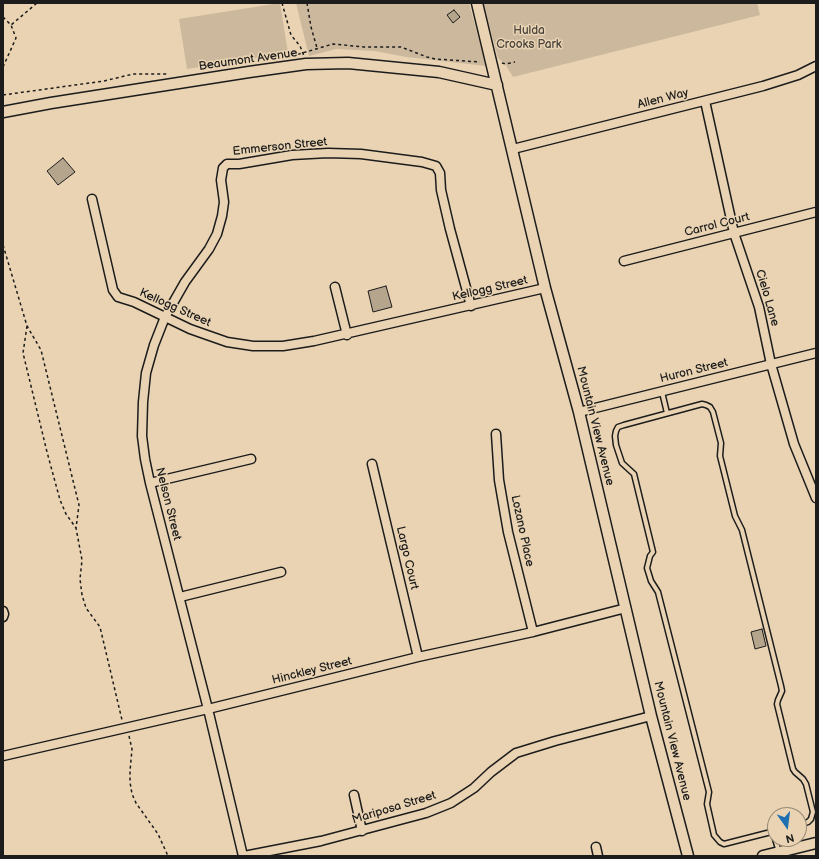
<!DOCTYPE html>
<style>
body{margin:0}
#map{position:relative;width:819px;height:859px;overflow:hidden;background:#e9d3b2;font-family:"Balsamiq Sans",sans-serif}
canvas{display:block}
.frame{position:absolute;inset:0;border:4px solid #1c1c1c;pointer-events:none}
.north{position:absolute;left:767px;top:807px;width:40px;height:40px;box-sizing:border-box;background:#e9d3b2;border:1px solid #978a76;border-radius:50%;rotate:166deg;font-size:11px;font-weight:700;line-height:16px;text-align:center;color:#1c1c1c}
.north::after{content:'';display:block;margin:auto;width:14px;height:18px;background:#1f6fb2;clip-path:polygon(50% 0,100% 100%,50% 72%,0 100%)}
</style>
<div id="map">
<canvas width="819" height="859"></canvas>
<div class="frame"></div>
<div class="north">N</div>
</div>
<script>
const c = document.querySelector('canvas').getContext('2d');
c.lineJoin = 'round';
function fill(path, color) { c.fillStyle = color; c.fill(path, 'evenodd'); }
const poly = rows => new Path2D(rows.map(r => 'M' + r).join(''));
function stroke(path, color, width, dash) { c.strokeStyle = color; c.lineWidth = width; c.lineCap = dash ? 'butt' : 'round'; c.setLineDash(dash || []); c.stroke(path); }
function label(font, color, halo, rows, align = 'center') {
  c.font = font + ' "Balsamiq Sans",sans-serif'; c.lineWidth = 3; c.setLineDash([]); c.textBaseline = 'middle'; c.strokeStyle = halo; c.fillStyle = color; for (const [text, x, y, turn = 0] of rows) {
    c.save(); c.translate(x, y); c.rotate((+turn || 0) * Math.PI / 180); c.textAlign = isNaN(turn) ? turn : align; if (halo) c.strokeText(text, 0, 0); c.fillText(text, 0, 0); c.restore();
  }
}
fill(poly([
 [280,3,288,53,187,69,179,19],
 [296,3,469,3,486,66,406,57,375,51,336,49,309,56],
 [483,3,757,3,760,15,513,77,505,64,498,58]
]), '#cbb89d');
const building = poly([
 [454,10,460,17,453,23,447,15,454,10],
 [63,158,75,172,58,185,47,171,63,158],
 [386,286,392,307,373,312,368,291,386,286],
 [762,629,766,646,755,649,751,632,762,629]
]);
fill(building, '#b6a58d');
stroke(building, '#1c1c1c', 1);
const service = poly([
 [662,392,667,413],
 [775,831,724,844,720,842,714,835,707,804,709,792,658,592,651,581,647,568,650,556,653,552,634,474,622,463,616,445,615,436,616,431,618,427,624,425,702,404,706,405,710,407,713,412,721,443,720,456,735,516,742,530,781,686,782,691,778,700,777,704,793,769,795,772,803,779,806,784,813,812,811,819,808,822,799,825],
 [775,839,779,852]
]);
const minor = poly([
 [705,101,734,233,759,307,771,364,794,444,816,498],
 [513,149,763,86,798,75,816,66],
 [92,199,113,290,118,297,134,302,190,329,227,342,253,346,283,346,314,341,545,288],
 [624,261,816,212],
 [335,287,347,335],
 [579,412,816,353],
 [496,434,499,480,508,532,533,632],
 [372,464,418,657],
 [150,483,251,459],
 [180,597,281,572],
 [3,611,4,614,3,617],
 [3,756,208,709,418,657,533,632,626,608],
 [354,795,362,831],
 [596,847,598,856],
 [243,856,208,709,150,483,145,459,142,436,143,402,146,373,154,345,165,317,185,282,209,249,217,234,222,216,224,202,221,180,223,168,227,164,239,164,292,155,328,153,361,154,422,162,436,166,440,173,441,190,450,229,471,306],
 [244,856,321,841,426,813,451,803,474,788,491,772,516,753,555,741,651,716]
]);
const tertiary = poly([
 [477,3,545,288,579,412,651,716,688,856],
 [3,112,51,103,249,72,306,64,348,63,439,72,497,85],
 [763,856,816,843]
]);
stroke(service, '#1c1c1c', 7);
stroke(minor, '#1c1c1c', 11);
stroke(tertiary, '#1c1c1c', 13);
stroke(poly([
 [282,3,291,35,300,46,304,56],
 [307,3,311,27,317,48],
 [3,17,11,25,37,3],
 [292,56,333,44,364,47,401,47,427,57,435,59,480,62],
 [502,63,506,64,515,62],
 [3,67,16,38,11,25],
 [3,95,104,81,133,74,167,74],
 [3,245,27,326,41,350,79,505,76,528,82,560,80,579,82,595,86,608,100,627,122,720],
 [27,326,23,353,47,452,60,500,66,514,76,528],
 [129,736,132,749,130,771,130,782,132,794,136,803,158,834,168,856]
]), '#1c1c1c', 1.5, [3, 3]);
stroke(service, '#e9d3b2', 4);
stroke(minor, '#e9d3b2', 8);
stroke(tertiary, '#e9d3b2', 10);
label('12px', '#48433c', '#e9d3b2', [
 ["Hulda",529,31],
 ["Crooks Park",529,45]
]);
label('12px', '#1c1c1c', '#e9d3b2', [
 ["Beaumont Avenue",248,60,-8],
 ["Allen Way",663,99,-14],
 ["Emmerson Street",280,147,-6],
 ["Carrol Court",717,225,-14],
 ["Kellogg Street",490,289,-13],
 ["Cielo Lane",767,298,74],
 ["Kellogg Street",175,308,24],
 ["Huron Street",694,371,-14],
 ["Mountain View Avenue",595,426,76],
 ["Nelson Street",168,504,76],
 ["Lozano Place",522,531,78],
 ["Largo Court",407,558,77],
 ["Hinckley Street",312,671,-14],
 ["Mountain View Avenue",672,741,76],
 ["Mariposa Street",394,808,-17]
]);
</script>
